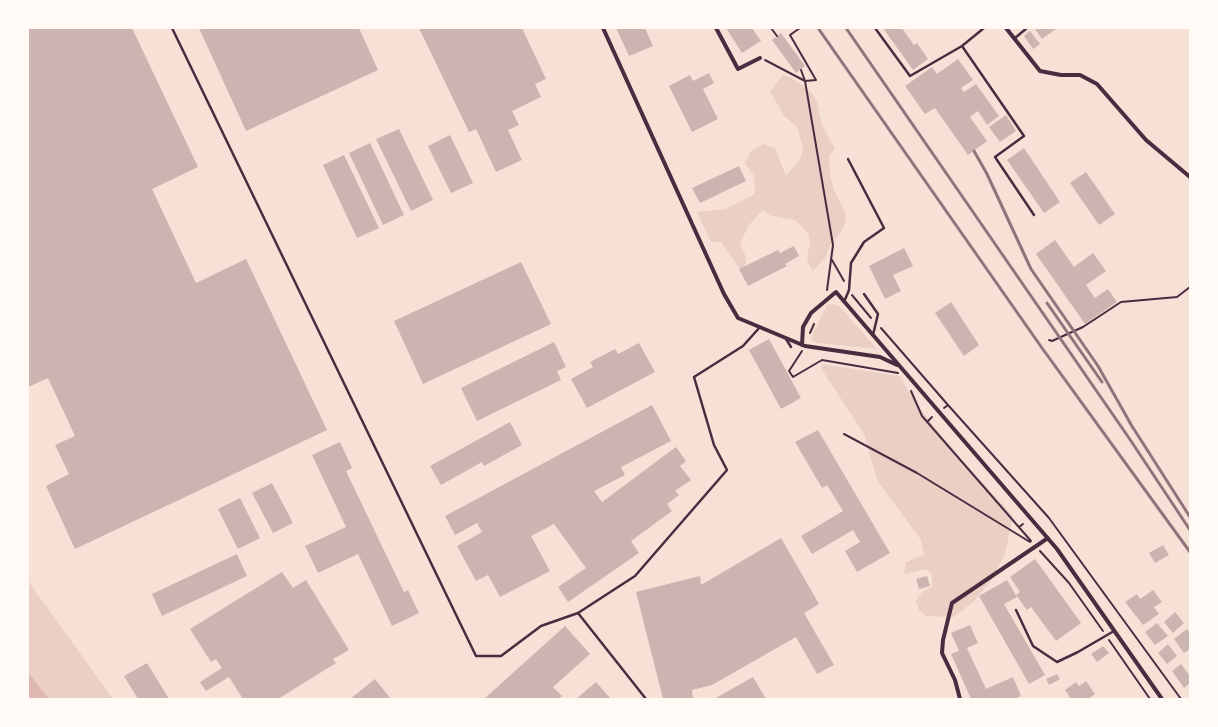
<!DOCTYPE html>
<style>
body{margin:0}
#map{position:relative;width:1218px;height:727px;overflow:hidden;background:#f7e1d7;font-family:Overpass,sans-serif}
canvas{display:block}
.frame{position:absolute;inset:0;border:29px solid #fffaf5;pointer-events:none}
</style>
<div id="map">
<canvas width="1218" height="727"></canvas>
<div class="frame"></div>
</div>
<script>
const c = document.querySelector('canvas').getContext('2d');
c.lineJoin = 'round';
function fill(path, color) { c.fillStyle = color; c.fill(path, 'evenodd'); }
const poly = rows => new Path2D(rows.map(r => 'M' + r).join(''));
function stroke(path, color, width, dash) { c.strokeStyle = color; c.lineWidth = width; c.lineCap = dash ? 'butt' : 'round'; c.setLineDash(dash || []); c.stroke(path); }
fill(poly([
 [783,75,792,78,811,92,817,102,822,125,835,149,829,156,830,176,834,190,846,214,845,224,840,234,830,245,826,257,813,271,808,263,807,256,810,244,808,233,795,220,771,216,763,210,749,225,740,243,746,257,744,275,721,242,711,242,697,212,726,209,755,194,754,176,745,163,751,151,763,144,775,148,786,176,800,159,803,149,798,128,784,116,770,91],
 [832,304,839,306,877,349,818,343,813,341,811,338,827,305],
 [821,364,900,376,916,404,962,460,1013,516,1005,554,991,581,974,601,954,617,926,616,919,610,916,601,922,592,932,587,932,575,926,569,904,574,906,562,924,555,921,540,877,480,864,434,822,370],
 [28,581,113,699,49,699,28,672]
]), '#ebcfc5');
fill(poly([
 [28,672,49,699,28,699]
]), '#dcb8b0');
fill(poly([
 [28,28,132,28,198,167,152,189,196,283,246,259,327,430,75,549,46,486,69,474,55,445,75,436,48,378,28,387],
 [199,28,359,28,378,70,246,131],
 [419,28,522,28,546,79,535,84,541,97,512,111,519,125,508,130,522,160,496,172,476,129,469,132],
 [616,28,645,28,653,46,629,56],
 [726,28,752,28,761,41,742,53],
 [883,28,902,28,914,45,917,43,928,59,913,70],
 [1036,28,1055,28,1056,29,1042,39,1035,29],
 [1030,31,1040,44,1033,49,1024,36],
 [781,33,805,66,796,73,772,40],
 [958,59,973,80,961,88,964,92,976,84,999,116,987,125,978,111,970,117,987,141,968,155,935,108,925,114,905,86,932,67,937,74],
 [709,73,714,83,703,89,718,119,692,132,669,86,690,75,693,81],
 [1006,115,1016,131,1000,142,989,127],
 [399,129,433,200,411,211,376,139],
 [450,135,473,183,451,193,428,146],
 [370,143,404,215,383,225,349,153],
 [1024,148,1060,202,1044,213,1007,160],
 [344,155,379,228,357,238,323,165],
 [739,166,746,181,700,203,692,188],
 [1086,172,1115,214,1099,225,1070,183],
 [1055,240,1074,267,1093,253,1106,271,1086,285,1095,298,1108,289,1117,302,1085,324,1036,254],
 [794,246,799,256,785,264,787,266,748,286,739,269,778,250,780,253],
 [904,248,913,266,893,275,901,291,885,299,869,266],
 [521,262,551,324,423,384,394,321],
 [951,302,979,345,964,356,935,313],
 [769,339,801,398,781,409,749,350],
 [554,342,566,367,557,371,561,380,477,421,461,388],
 [639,343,655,372,587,408,571,379,593,367,590,362,615,349,618,354],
 [652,405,671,441,621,467,625,475,594,491,602,502,676,447,686,461,680,466,691,480,675,491,679,495,667,504,672,511,631,541,639,553,568,602,558,587,586,568,554,524,531,536,550,571,500,597,488,575,476,581,457,546,482,532,477,523,455,535,445,516],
 [510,422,522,445,484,466,482,462,441,485,430,466],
 [818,430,890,553,857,572,845,551,860,542,853,530,812,554,801,536,843,511,827,485,822,488,795,442],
 [340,442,352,468,346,471,404,592,408,590,419,613,392,626,358,554,318,573,305,546,346,527,312,455],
 [272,483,293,523,273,533,252,493],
 [240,498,260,538,238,549,218,509],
 [781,538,819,604,804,613,834,665,817,674,796,637,712,685,692,690,693,699,663,699,636,592,700,576,701,585],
 [1163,545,1169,555,1155,563,1149,553],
 [237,554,247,576,162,616,152,594],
 [1035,559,1081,623,1056,641,1031,607,1027,610,1016,595,1020,592,1010,577],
 [282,572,293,588,306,580,349,650,333,659,336,663,278,699,243,699,229,677,206,691,200,682,222,668,216,659,211,662,190,629],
 [927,576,930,586,919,589,916,579],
 [1007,580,1017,597,1004,604,1045,675,1029,684,979,596],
 [1153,590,1162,602,1154,607,1159,614,1143,625,1125,602,1137,594,1140,599],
 [1175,612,1184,623,1173,633,1164,622],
 [1157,623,1168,636,1155,645,1145,632],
 [970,625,978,643,967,648,986,689,1013,677,1021,696,1015,699,971,699,951,654,959,651,951,633],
 [565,626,590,654,553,687,562,696,558,699,484,699],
 [1187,629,1190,633,1190,649,1184,653,1174,639],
 [1168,644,1177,656,1167,664,1158,653],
 [1103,646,1109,653,1097,662,1091,654],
 [147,663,169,699,138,699,124,676],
 [1181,664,1190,676,1190,683,1184,688,1172,671],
 [1057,674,1060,679,1049,685,1046,679],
 [753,677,766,699,714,699],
 [375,679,391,699,350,699],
 [1086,681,1095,694,1088,699,1071,699,1065,690,1076,682,1079,686],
 [596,682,611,699,576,699]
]), '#ccb4b1');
stroke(poly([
 [771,28,777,36],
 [765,60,805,81,816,80,790,35,800,28],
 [801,70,805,81,833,245,827,290],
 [832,260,844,281],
 [852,295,871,318],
 [881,328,948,405,944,408],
 [810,333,814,324],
 [1049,340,1052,341,1083,327,1121,302,1177,297,1190,287],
 [802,351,789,371,793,377,822,360,898,373],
 [911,391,922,416,1031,541],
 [948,405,1049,518,1181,699],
 [927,422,932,417],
 [844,434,917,473,1030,542],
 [1019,527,1023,524],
 [1040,551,1069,583,1103,631],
 [1109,640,1150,699]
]), '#4a2c40', 2);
stroke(poly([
 [172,28,476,656,501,656,541,626,578,613,635,576,727,470,714,445,694,377,743,346,760,327],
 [875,28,910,76,962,46,984,28],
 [1015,38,1027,28],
 [962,46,1024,136,995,157,1034,215],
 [864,294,878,314,873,335],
 [844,302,849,290,851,263,864,242,884,228,848,159],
 [786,339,791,347],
 [1016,610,1033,646,1057,662,1078,652,1114,631],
 [578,613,646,699]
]), '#4a2c40', 2.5);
stroke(poly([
 [603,28,724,294,738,318,805,346,880,357,897,365],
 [716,28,738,69,760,58],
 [1006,28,1040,71,1061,75,1080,75,1097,84,1146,140,1190,177],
 [802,345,803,327,811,313,836,292,1057,549,1162,699],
 [960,699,955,680,942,653,943,640,952,603,1048,538]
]), '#4a2c40', 4);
stroke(poly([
 [818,28,1042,348,1190,552],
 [846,28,1129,438,1190,530],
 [974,151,987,174,1031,269,1098,366,1133,428],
 [1047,303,1102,382],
 [1130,423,1190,517]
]), '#8f747c', 3);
</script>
